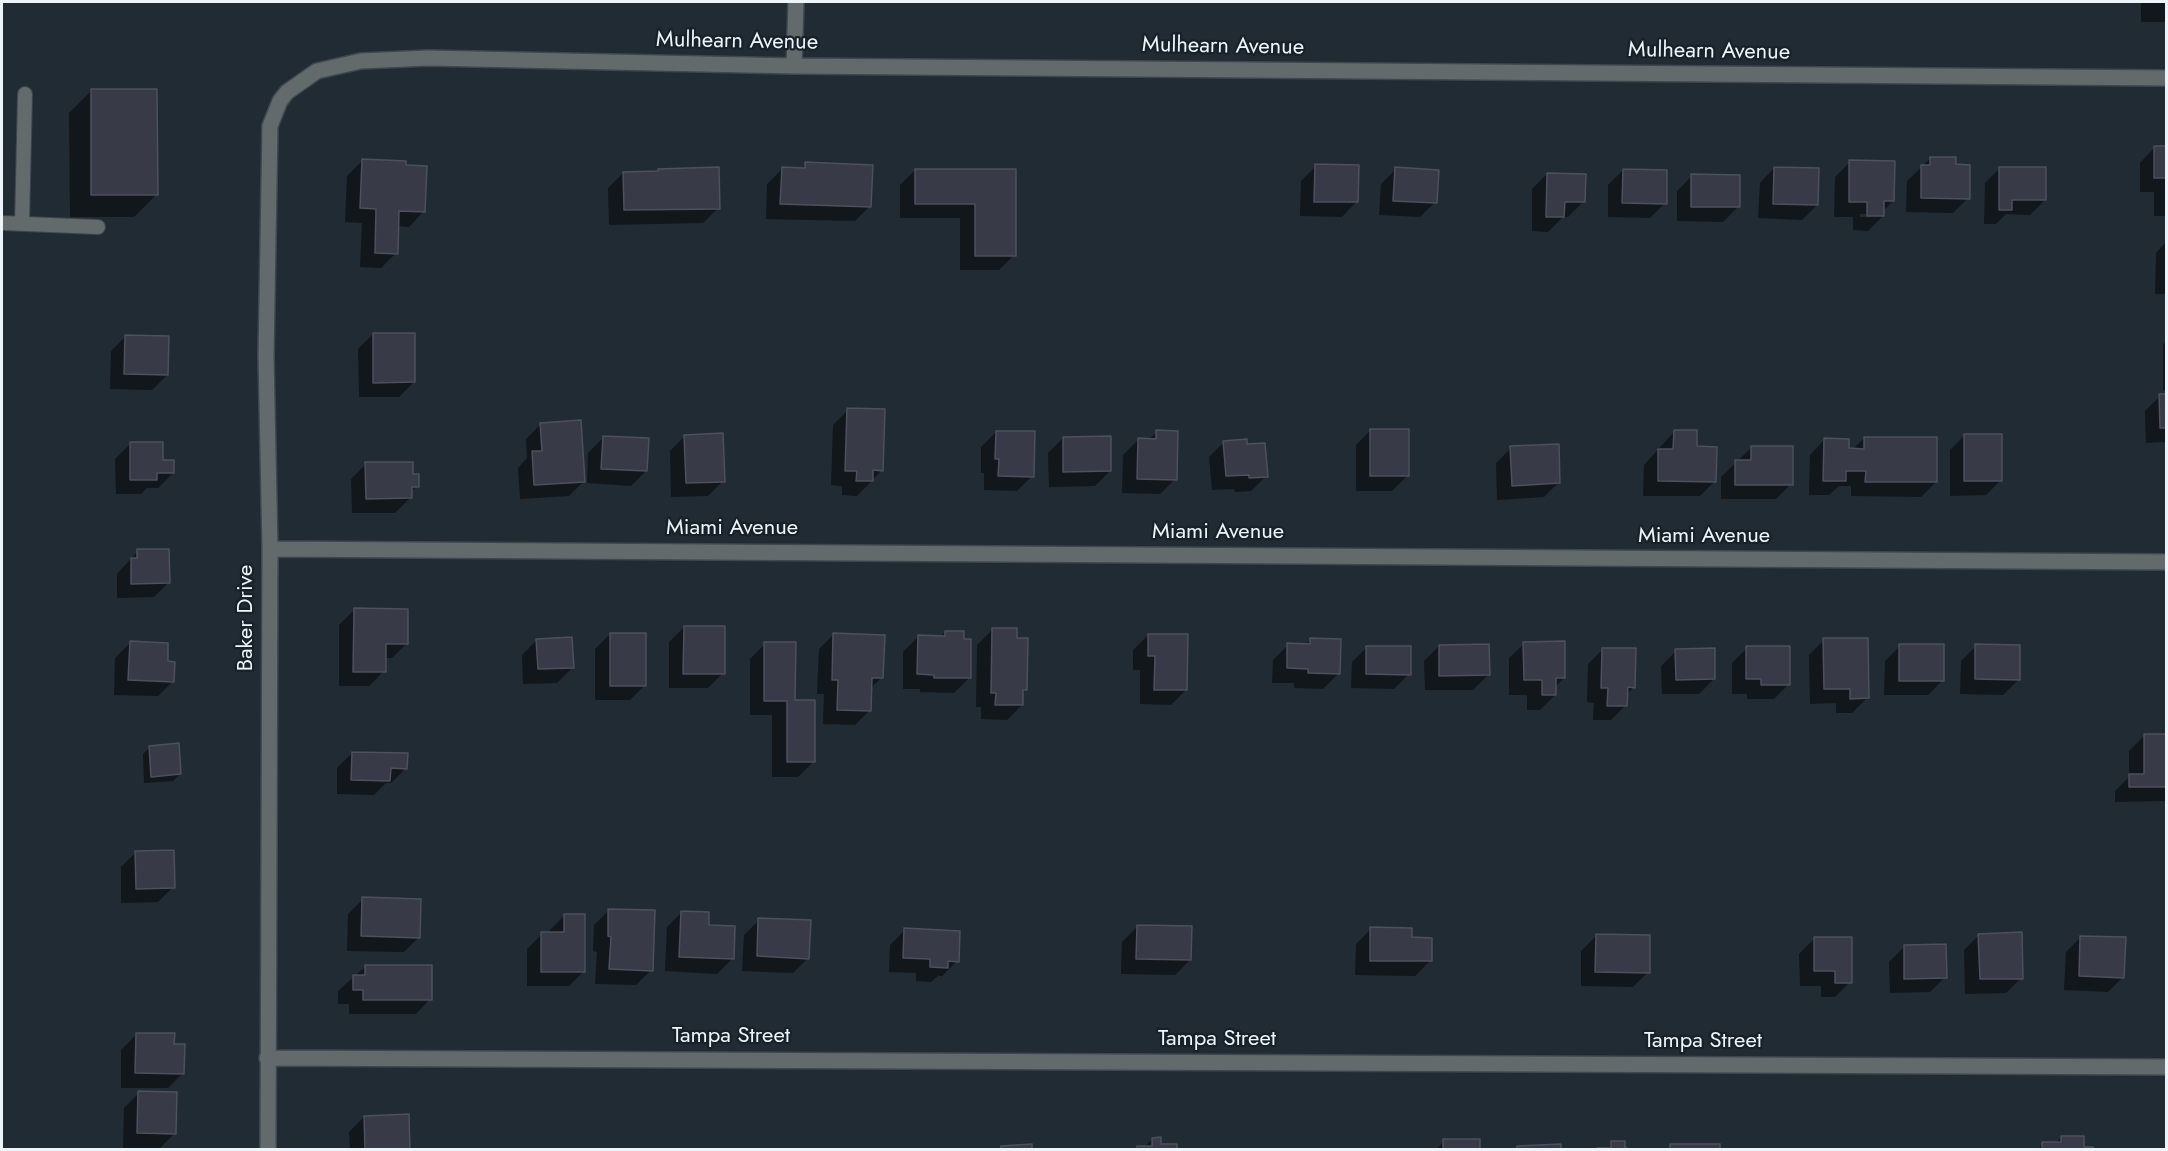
<!DOCTYPE html>
<style>
body{margin:0}
#map{position:relative;width:2168px;height:1151px;overflow:hidden;background:#202b33;font-family:Jost,sans-serif}
canvas{display:block}
.frame{position:absolute;inset:0;border:3px solid #edf4fa;pointer-events:none}
</style>
<div id="map">
<canvas width="2168" height="1151"></canvas>
<div class="frame"></div>
</div>
<script>
const c = document.querySelector('canvas').getContext('2d');
c.lineJoin = 'round';
function fill(path, color) { c.fillStyle = color; c.fill(path, 'evenodd'); }
const poly = rows => new Path2D(rows.map(r => 'M' + r).join(''));
function stroke(path, color, width, dash) { c.strokeStyle = color; c.lineWidth = width; c.lineCap = dash ? 'butt' : 'round'; c.setLineDash(dash || []); c.stroke(path); }
function label(font, color, halo, rows, align = 'center') {
  c.font = font + ' Jost,sans-serif'; c.lineWidth = 4.5; c.setLineDash([]); c.textBaseline = 'middle'; c.strokeStyle = halo; c.fillStyle = color; for (const [text, x, y, turn = 0] of rows) {
    c.save(); c.translate(x, y); c.rotate((+turn || 0) * Math.PI / 180); c.textAlign = isNaN(turn) ? turn : align; if (halo) c.strokeText(text, 0, 0); c.fillText(text, 0, 0); c.restore();
  }
}
fill(poly([
 [2141,2,2166,2,2166,22,2141,22],
 [91,91,156,195,134,217,70,217,69,113],
 [2154,148,2166,148,2166,216,2154,216,2154,192,2140,192,2140,163],
 [1931,158,1955,165,1968,198,1953,213,1906,212,1907,181],
 [362,161,404,167,423,212,409,227,397,226,396,253,381,268,360,267,362,223,345,222,347,176],
 [1850,162,1893,201,1883,211,1883,216,1868,231,1853,230,1853,217,1834,217,1835,177],
 [1860,214,1873,214,1870,217,1860,217],
 [806,164,870,206,855,221,766,219,767,184,782,169,800,169],
 [1316,166,1356,202,1342,217,1300,216,1301,181],
 [1774,168,1817,205,1802,220,1758,218,1760,183],
 [2000,168,2045,200,2030,215,2006,214,1996,224,1984,224,1985,183],
 [1396,169,1435,202,1420,217,1379,215,1381,184],
 [659,170,718,208,703,223,609,225,608,188,623,173,656,173],
 [915,170,1014,170,1014,255,999,270,960,270,960,218,900,218,900,185],
 [1623,170,1665,203,1650,218,1608,217,1608,185],
 [1547,174,1583,202,1568,217,1563,217,1548,232,1532,231,1532,189],
 [1692,176,1738,207,1723,222,1677,221,1677,191],
 [2166,242,2166,294,2155,294,2156,253],
 [373,334,414,382,399,397,359,397,358,349],
 [126,336,167,375,152,390,110,389,111,351],
 [2166,341,2166,390,2163,390,2163,345],
 [2160,396,2166,396,2166,442,2146,443,2145,411],
 [848,410,882,470,857,496,842,495,842,486,831,485,833,425],
 [541,424,584,481,569,496,520,499,518,468,527,458,526,439],
 [1371,430,1407,476,1392,491,1356,491,1356,445],
 [996,432,1032,476,1017,491,984,490,984,473,981,473,981,447],
 [1157,432,1175,479,1160,494,1122,493,1123,455,1138,440,1148,440],
 [1674,432,1696,448,1715,481,1700,496,1643,496,1644,465],
 [1965,435,2001,480,1986,495,1950,496,1950,450],
 [685,436,723,481,708,496,671,497,670,451],
 [603,438,646,471,631,486,587,483,588,453],
 [1063,438,1110,471,1095,486,1049,487,1048,453],
 [1864,438,1936,482,1921,497,1851,496,1851,486,1839,486,1829,495,1809,495,1810,455,1824,440,1852,450],
 [1224,442,1246,446,1266,476,1251,491,1235,492,1234,489,1212,490,1209,457],
 [130,444,161,462,173,473,158,488,147,488,141,494,116,494,115,459],
 [1752,447,1791,484,1776,499,1721,499,1721,477],
 [1511,448,1559,482,1544,497,1497,500,1496,463],
 [366,464,417,486,410,493,410,498,395,513,352,513,351,479],
 [138,551,169,582,154,597,117,598,117,574],
 [354,610,407,643,392,658,384,658,384,671,369,686,339,686,339,625],
 [684,627,723,673,708,688,669,688,669,642],
 [992,630,1016,640,1026,690,1022,694,1022,705,1007,720,981,719,981,707,976,707,977,645],
 [945,632,969,678,954,693,920,692,920,689,903,689,903,652,918,637,940,637],
 [610,634,645,685,630,700,595,700,595,649],
 [834,634,882,677,870,689,870,710,855,725,823,724,824,694,817,694,819,649],
 [1148,635,1186,690,1171,705,1140,704,1140,670,1133,670,1133,650],
 [537,640,572,668,557,683,523,684,522,655],
 [1310,640,1338,674,1323,689,1294,688,1294,683,1272,683,1273,660,1288,645,1305,645],
 [1824,640,1867,698,1852,713,1836,713,1836,703,1810,704,1809,655],
 [130,643,166,662,173,681,158,696,114,695,115,658],
 [765,644,794,701,813,762,798,777,772,777,772,715,750,715,750,659],
 [1524,644,1564,678,1555,687,1555,695,1540,710,1527,710,1527,695,1509,695,1509,658],
 [1439,646,1488,675,1473,690,1425,690,1424,661],
 [1900,646,1943,680,1928,695,1884,695,1885,661],
 [1976,646,2018,680,2003,695,1960,694,1961,661],
 [1367,647,1409,674,1394,689,1351,688,1352,662],
 [1747,648,1789,684,1774,699,1747,699,1747,694,1732,694,1732,663],
 [1603,649,1634,687,1626,695,1626,705,1611,720,1593,720,1594,703,1587,702,1588,664],
 [1676,651,1714,679,1699,694,1662,694,1661,666],
 [2144,736,2166,736,2166,801,2115,802,2115,791,2129,777,2129,751],
 [150,747,180,774,173,781,144,783,143,754],
 [352,753,406,768,391,783,386,783,374,795,337,794,337,768],
 [136,852,173,887,158,902,121,903,121,867],
 [363,899,419,937,404,952,347,951,348,914],
 [609,910,651,970,636,985,595,984,597,952,593,951,594,925],
 [682,912,732,959,717,974,665,971,667,927],
 [564,916,584,971,569,986,527,986,527,949,542,934,549,934,549,931],
 [759,920,808,958,793,973,742,971,744,935],
 [1137,927,1190,960,1175,975,1121,974,1122,942],
 [1371,929,1410,939,1430,961,1415,976,1355,975,1356,944],
 [905,930,957,961,942,976,938,976,931,982,916,981,916,973,889,972,890,945],
 [1979,935,2021,978,2006,993,1965,994,1964,950],
 [1596,936,1648,972,1633,987,1581,986,1581,951],
 [2081,937,2123,977,2108,992,2064,990,2066,952],
 [1814,939,1850,982,1835,997,1821,997,1821,986,1800,986,1799,954],
 [1904,947,1945,977,1930,992,1890,993,1889,962],
 [366,966,430,999,416,1014,349,1014,349,1004,338,1004,338,991],
 [136,1035,173,1045,183,1073,168,1088,121,1088,121,1050],
 [139,1093,175,1133,160,1148,123,1148,124,1108],
 [364,1117,409,1150,350,1150,349,1132],
 [2062,1137,2083,1149,2091,1150,2037,1150,2043,1144,2055,1143],
 [1153,1139,1160,1145,1176,1150,1135,1150,1144,1147],
 [1444,1141,1478,1150,1436,1150]
]), '#0007');
const building = poly([
 [91,89,157,89,158,195,91,195,91,89],
 [2154,146,2166,146,2166,178,2154,178,2154,146],
 [1930,157,1956,157,1956,164,1970,165,1970,199,1921,198,1921,165,1930,165,1930,157],
 [362,159,406,161,406,165,427,166,425,212,399,211,398,254,375,253,376,209,360,208,362,159],
 [1849,160,1895,161,1894,201,1884,201,1884,216,1867,216,1867,202,1849,202,1849,160],
 [805,162,873,165,871,207,780,204,782,167,805,168,805,162],
 [1315,164,1359,165,1358,202,1314,202,1315,164],
 [719,167,720,209,624,210,623,172,658,171,658,169,719,167],
 [1395,167,1439,170,1437,203,1393,201,1395,167],
 [1774,167,1819,168,1818,205,1773,204,1774,167],
 [1999,167,2046,167,2046,200,2012,200,2012,210,1999,210,1999,167],
 [915,169,1016,169,1016,256,975,256,975,204,915,204,915,169],
 [1623,169,1667,170,1667,204,1622,203,1623,169],
 [1547,173,1586,174,1585,202,1565,202,1564,217,1546,217,1547,173],
 [1691,174,1740,175,1740,207,1691,207,1691,174],
 [373,333,415,333,415,382,373,383,373,333],
 [125,335,169,336,168,375,124,374,125,335],
 [2159,394,2166,394,2166,428,2160,428,2159,394],
 [847,408,885,409,883,471,873,470,873,481,856,481,857,471,845,471,847,408],
 [581,420,585,482,534,485,532,451,542,451,540,423,581,420],
 [1370,429,1409,429,1409,476,1370,476,1370,429],
 [1156,430,1178,431,1177,480,1137,479,1138,438,1156,439,1156,430],
 [1674,430,1697,430,1697,446,1717,447,1716,482,1658,481,1658,449,1673,449,1674,430],
 [996,431,1035,431,1034,477,998,476,999,459,995,459,996,431],
 [723,433,725,482,686,483,684,435,723,433],
 [1964,434,2002,434,2002,481,1964,481,1964,434],
 [603,436,649,438,647,471,601,469,603,436],
 [1111,436,1111,471,1063,472,1063,437,1111,436],
 [1864,437,1937,437,1937,482,1865,482,1866,471,1846,471,1846,481,1823,481,1824,438,1849,439,1849,448,1864,449,1864,437],
 [1247,439,1247,444,1265,443,1268,477,1249,478,1249,475,1226,476,1223,441,1247,439],
 [130,442,163,442,163,460,174,460,174,473,157,473,157,480,130,480,130,442],
 [1559,444,1560,483,1512,486,1510,446,1559,444],
 [1751,446,1793,446,1793,485,1735,485,1735,460,1751,460,1751,446],
 [365,462,413,462,413,474,419,474,419,487,412,487,412,498,366,499,365,462],
 [137,549,169,549,170,583,131,584,131,558,137,558,137,549],
 [354,608,408,609,408,644,386,644,386,672,353,672,354,608],
 [684,626,725,626,725,674,683,674,684,626],
 [992,628,1017,628,1017,638,1028,638,1027,690,1023,690,1023,705,995,705,996,693,991,693,992,628],
 [945,631,964,631,964,639,971,639,971,678,934,678,934,675,917,674,918,635,945,636,945,631],
 [610,633,646,633,646,686,610,686,610,633],
 [833,633,885,635,883,678,872,678,871,711,837,710,838,680,832,680,833,633],
 [1148,634,1188,634,1187,690,1154,690,1155,656,1148,656,1148,634],
 [572,637,574,668,538,669,536,639,572,637],
 [1310,638,1341,639,1340,674,1308,673,1308,669,1287,668,1287,643,1310,644,1310,638],
 [1823,638,1868,638,1869,698,1850,699,1850,689,1824,689,1823,638],
 [130,641,168,643,168,661,175,662,174,682,128,680,130,641],
 [1565,641,1565,678,1556,678,1556,695,1542,695,1542,680,1524,680,1523,642,1565,641],
 [764,642,796,642,795,700,815,700,815,762,787,762,787,701,764,701,764,642],
 [1489,644,1490,675,1439,676,1439,645,1489,644],
 [1899,644,1944,644,1944,681,1899,681,1899,644],
 [1975,644,2020,645,2020,680,1975,679,1975,644],
 [1366,646,1411,646,1411,675,1366,674,1366,646],
 [1746,646,1790,646,1790,685,1761,685,1761,679,1746,679,1746,646],
 [1602,648,1636,648,1635,688,1628,687,1627,706,1607,706,1608,688,1601,688,1602,648],
 [1715,648,1715,679,1676,680,1675,649,1715,648],
 [2144,734,2166,734,2166,787,2129,787,2129,774,2144,774,2144,734],
 [179,743,181,774,151,777,149,746,179,743],
 [352,752,408,753,407,769,391,768,390,781,351,780,352,752],
 [174,850,175,888,136,889,135,851,174,850],
 [362,897,421,899,420,938,361,936,362,897],
 [608,909,655,910,653,971,609,969,611,937,608,936,608,909],
 [681,911,709,912,709,925,735,926,734,959,679,957,681,911],
 [564,914,585,914,585,972,541,972,541,932,564,932,564,914],
 [758,918,811,920,809,959,757,956,758,918],
 [1137,925,1192,926,1191,960,1136,959,1137,925],
 [1370,927,1412,928,1412,937,1432,938,1432,961,1370,961,1370,927],
 [904,928,960,931,959,962,948,961,948,968,930,967,930,959,903,958,904,928],
 [2022,932,2023,979,1980,979,1978,934,2022,932],
 [1596,934,1650,935,1650,973,1595,972,1596,934],
 [2080,936,2126,937,2124,978,2079,976,2080,936],
 [1814,937,1852,937,1852,983,1835,983,1835,971,1814,971,1814,937],
 [1946,944,1947,978,1904,979,1904,945,1946,944],
 [365,965,432,965,432,1000,363,1000,363,990,353,990,353,975,365,975,365,965],
 [136,1033,175,1033,174,1044,185,1044,184,1074,135,1073,136,1033],
 [138,1091,177,1092,176,1134,137,1133,138,1091],
 [409,1114,410,1150,365,1150,364,1116,409,1114],
 [2061,1136,2084,1136,2084,1147,2093,1147,2093,1150,2042,1150,2042,1142,2061,1142,2061,1136],
 [1161,1137,1161,1144,1177,1144,1177,1150,1137,1150,1137,1146,1152,1146,1152,1138,1161,1137],
 [1443,1139,1480,1139,1480,1150,1443,1150,1443,1139],
 [1611,1141,1625,1141,1625,1148,1638,1150,1597,1150,1597,1148,1611,1148,1611,1141],
 [1032,1144,1032,1150,1001,1150,1001,1146,1032,1144],
 [1561,1144,1561,1150,1517,1150,1517,1146,1561,1144],
 [1670,1144,1720,1144,1720,1150,1670,1150,1670,1144]
]);
fill(building, '#383a47');
stroke(building, '#4e505d', 1.5);
const lane = poly([
 [2,223,98,227],
 [22,224,25,94]
]);
const street = poly([
 [794,66,796,2],
 [270,549,2166,562],
 [267,1058,2166,1067],
 [268,1150,270,549,266,356,270,126,280,101,287,92,317,71,361,61,428,58,794,66,2166,78]
]);
stroke(lane, '#3d474f', 16);
stroke(street, '#3d474f', 18);
stroke(lane, '#626a6b', 14);
stroke(street, '#626a6b', 15);
label('22px', '#edf4fa', '#172129', [
 ["Mulhearn Avenue",737,42,1],
 ["Mulhearn Avenue",1223,47,1],
 ["Mulhearn Avenue",1709,52,1],
 ["Miami Avenue",732,529],
 ["Miami Avenue",1218,533],
 ["Miami Avenue",1704,537],
 ["Baker Drive",247,618,-90],
 ["Tampa Street",731,1037],
 ["Tampa Street",1217,1040],
 ["Tampa Street",1703,1042]
]);
</script>
